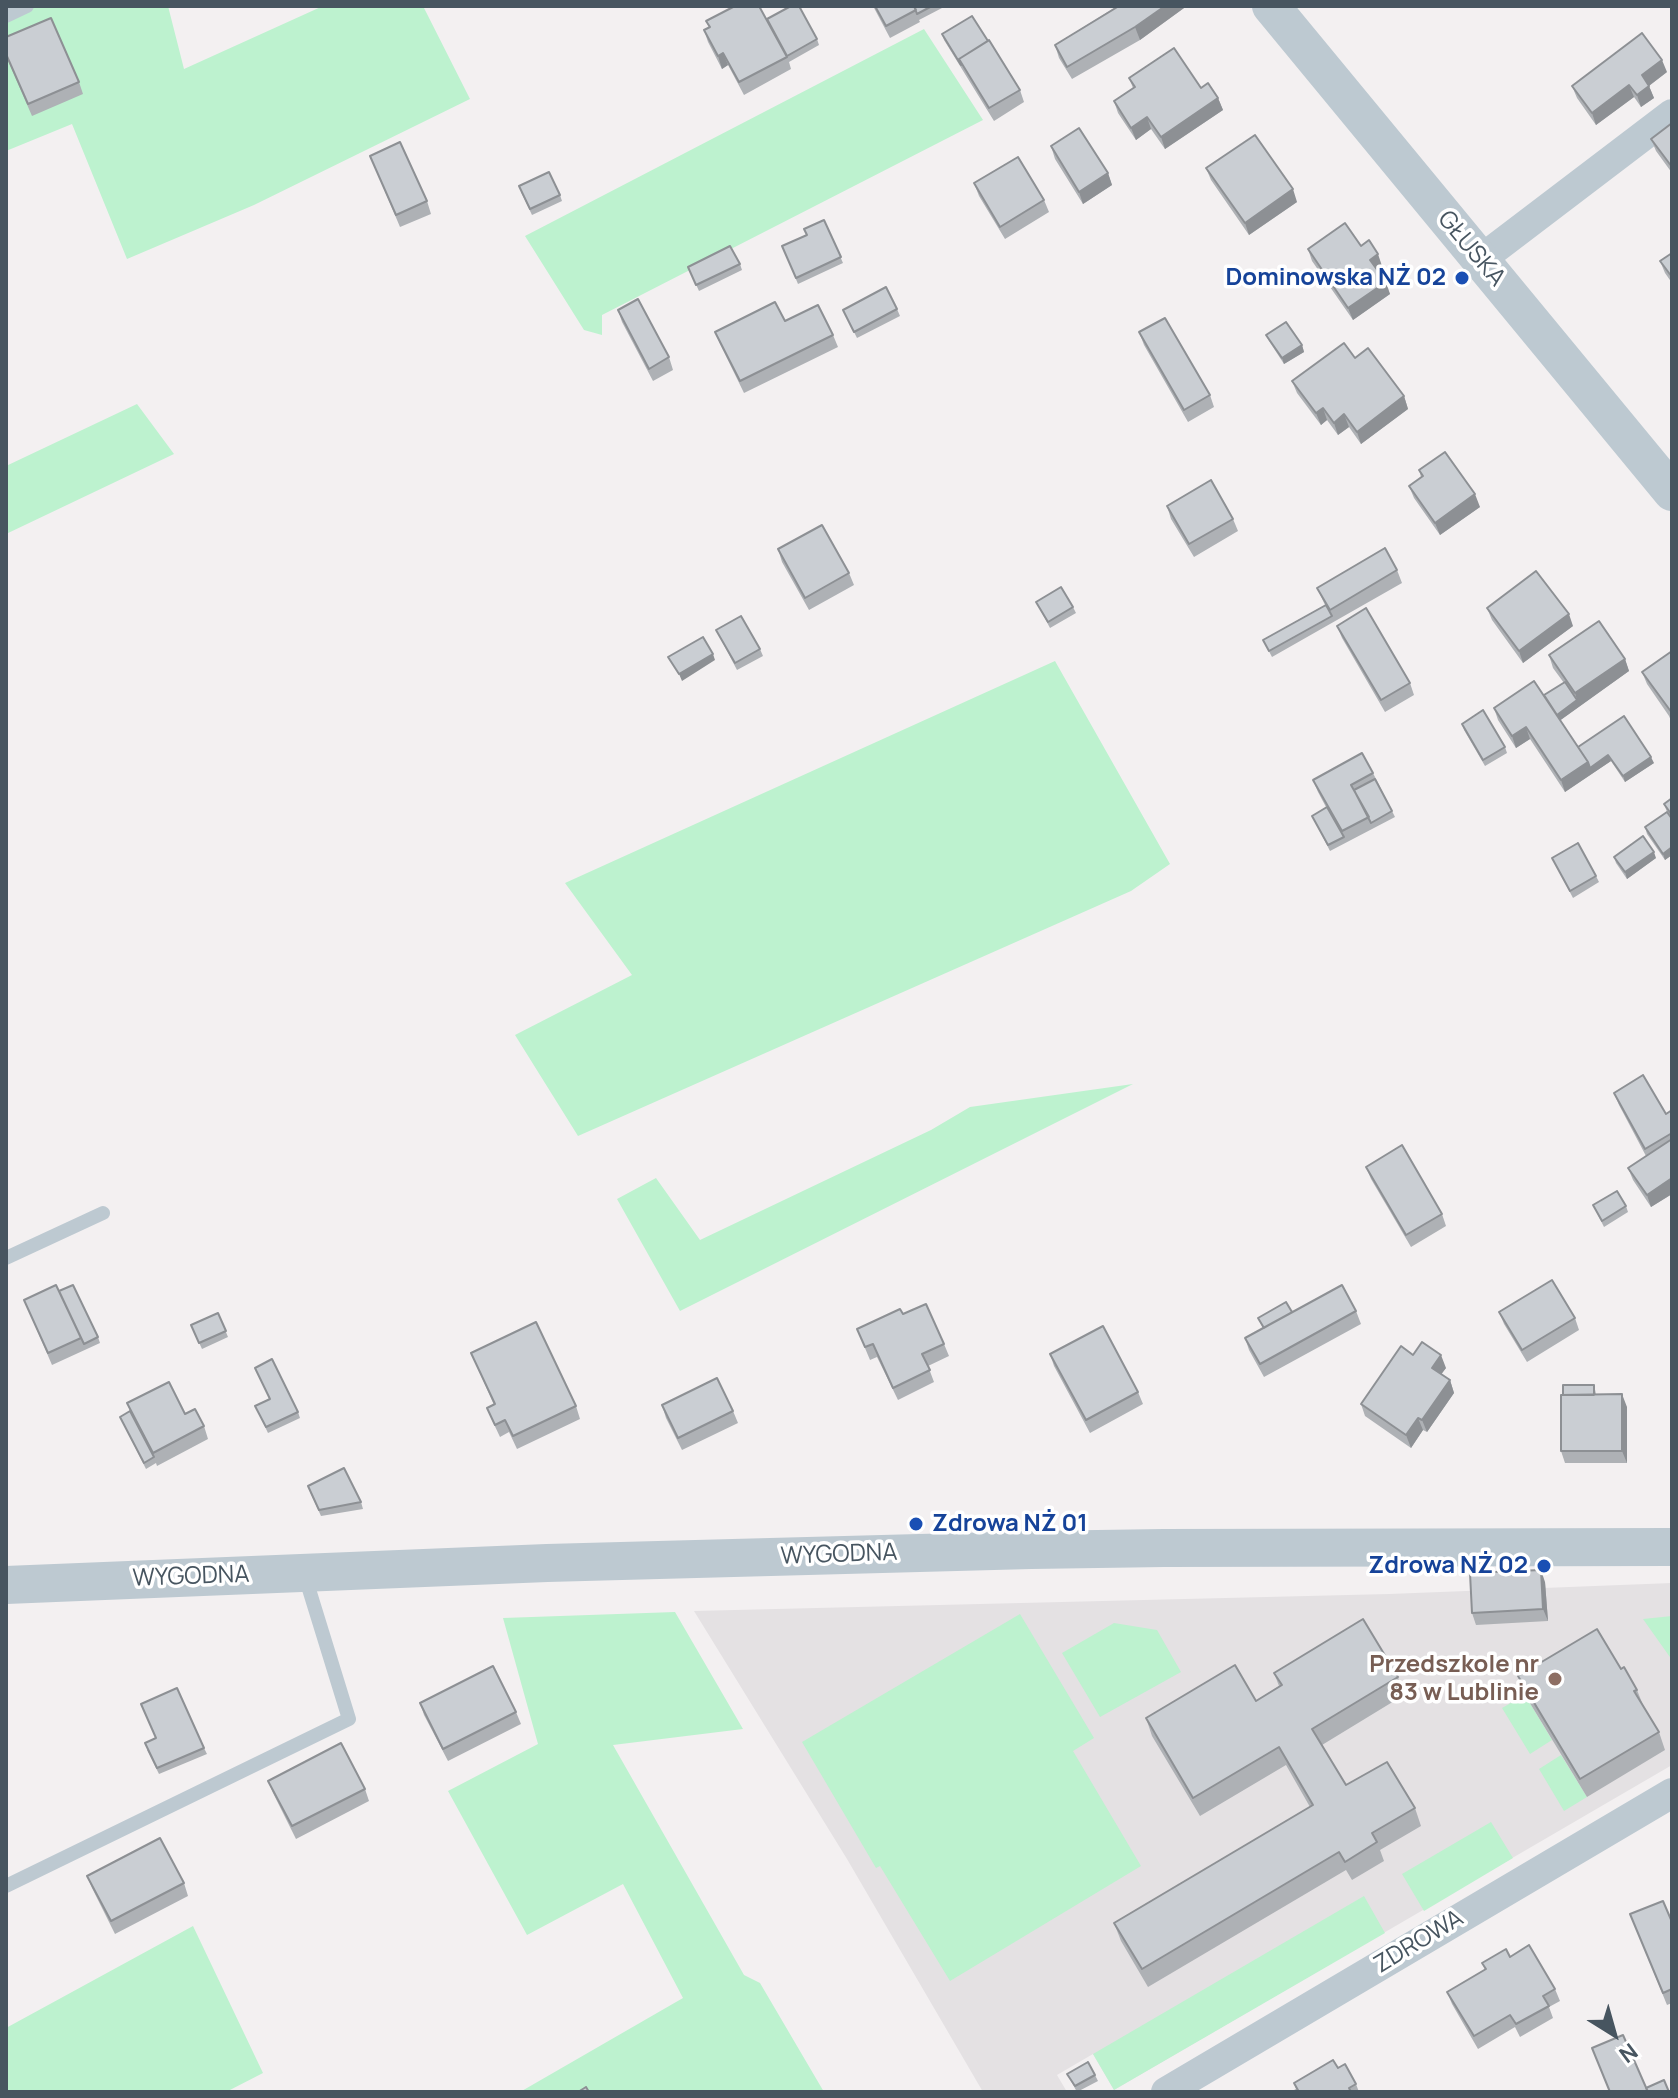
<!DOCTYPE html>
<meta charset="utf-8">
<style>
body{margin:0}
#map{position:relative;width:1678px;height:2098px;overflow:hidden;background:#f3f0f1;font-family:Manrope,sans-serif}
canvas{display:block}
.frame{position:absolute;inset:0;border:8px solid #475560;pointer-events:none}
.north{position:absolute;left:1574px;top:1994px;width:80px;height:80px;-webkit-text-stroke:6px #fff;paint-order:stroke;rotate:143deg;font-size:22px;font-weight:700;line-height:32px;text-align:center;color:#475560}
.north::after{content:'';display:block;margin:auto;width:28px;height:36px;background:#475560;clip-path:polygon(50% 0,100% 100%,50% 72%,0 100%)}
</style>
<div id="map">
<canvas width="1678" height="2098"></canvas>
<div class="frame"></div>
<div class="north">N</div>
</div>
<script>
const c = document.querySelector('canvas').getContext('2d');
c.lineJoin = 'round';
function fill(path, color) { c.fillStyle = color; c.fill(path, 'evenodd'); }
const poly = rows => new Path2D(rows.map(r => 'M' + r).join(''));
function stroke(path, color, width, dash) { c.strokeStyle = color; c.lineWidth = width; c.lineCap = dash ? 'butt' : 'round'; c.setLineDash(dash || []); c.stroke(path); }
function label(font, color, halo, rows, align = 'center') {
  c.font = font + ' Manrope,sans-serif'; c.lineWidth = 7; c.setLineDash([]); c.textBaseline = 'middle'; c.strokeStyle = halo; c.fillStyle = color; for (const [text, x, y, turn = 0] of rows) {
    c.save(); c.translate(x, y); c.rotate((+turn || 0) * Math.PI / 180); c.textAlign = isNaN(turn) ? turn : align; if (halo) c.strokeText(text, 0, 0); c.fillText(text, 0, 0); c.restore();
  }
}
fill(poly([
 [1672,1583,1672,1765,1114,2090,1093,2054,1057,2075,1067,2092,983,2092,847,1859,694,1611,1389,1594]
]), '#e4e1e3');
fill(poly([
 [6,6,168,6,184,69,323,6,423,6,470,99,254,205,127,259,72,124,6,151],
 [924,29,983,120,602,315,602,335,584,330,525,236],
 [137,404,174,454,6,534,6,466],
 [1055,661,1170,864,1131,891,578,1136,515,1035,632,975,565,883],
 [1133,1084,680,1311,617,1199,656,1178,700,1240,931,1130,970,1107],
 [675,1612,743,1729,613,1745,744,1975,760,1983,824,2092,520,2092,683,1998,623,1884,527,1935,448,1791,538,1744,503,1618],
 [1020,1614,1094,1738,1073,1751,1141,1866,950,1981,880,1866,876,1868,802,1742],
 [1672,1616,1672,1660,1643,1619],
 [1114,1623,1157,1630,1181,1672,1100,1717,1062,1653],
 [1525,1695,1552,1740,1530,1754,1502,1708],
 [1561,1755,1587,1797,1564,1811,1539,1769],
 [1491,1822,1513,1858,1424,1911,1402,1874],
 [1364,1896,1385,1933,1114,2090,1093,2054],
 [193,1926,263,2073,226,2092,6,2092,6,2028]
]), '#bdf2cf');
stroke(poly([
 [6,16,27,6],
 [6,1258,103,1213],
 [6,1886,349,1719,304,1573]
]), '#bdc9d1', 14);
stroke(poly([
 [1480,260,1672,114],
 [1166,2092,1672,1793]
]), '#bdc9d1', 30);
stroke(poly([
 [1271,6,1672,492],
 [6,1585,547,1563,1031,1550,1164,1548,1672,1547]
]), '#bdc9d1', 38);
fill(poly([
 [873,6,941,6,942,8,919,20,920,22,890,38],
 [1117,6,1184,6,1184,8,1140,40,1072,79,1059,58,1055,45],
 [767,19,817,39,819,45,789,62,791,69,744,95,728,65,722,69,708,42,704,30,709,28,706,21],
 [942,34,1020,90,1024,102,994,121,944,40],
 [6,37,79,82,83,94,32,116,6,56],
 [1667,72,1649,86,1654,98,1641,107,1634,97,1596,125,1577,98,1572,86],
 [1129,78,1201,88,1218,98,1223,110,1165,149,1151,129,1136,140,1118,113,1114,101,1133,88],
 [1672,123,1672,173,1656,151,1651,139],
 [1051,146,1108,173,1112,185,1083,204,1055,159],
 [370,156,427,201,431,214,400,227],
 [1206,168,1297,202,1249,235,1211,180],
 [974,183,1044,200,1049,212,1005,239,979,196],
 [521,192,560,195,562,201,532,215],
 [824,220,843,263,798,284,782,246,807,235],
 [1361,246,1382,266,1377,270,1390,294,1353,320,1312,261,1308,249],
 [1672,253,1672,283,1665,273,1660,261],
 [740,264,742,270,699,291,688,267],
 [897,309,900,316,857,338,843,310],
 [618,310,669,357,673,370,653,381,622,322],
 [785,321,833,335,838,347,744,393,720,344,715,332],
 [1139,332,1210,395,1214,407,1188,422,1144,345],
 [1266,335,1302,345,1304,352,1284,364,1269,341],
 [1355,358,1404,396,1408,409,1361,444,1349,427,1338,435,1327,420,1321,425,1297,393,1292,381],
 [1419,470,1480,507,1440,535,1414,498,1409,486,1421,477],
 [1167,506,1233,519,1238,531,1194,557,1171,519],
 [778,549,849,573,854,585,809,610,782,562],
 [1397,570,1402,583,1272,657,1263,640,1325,605,1317,588],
 [1036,602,1073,607,1076,613,1050,628],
 [1487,608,1573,626,1523,663,1492,620],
 [1337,626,1410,683,1414,695,1385,712,1342,638],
 [716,630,760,649,763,656,737,670],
 [1672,651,1672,723,1669,716,1647,684,1642,672],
 [1549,655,1625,659,1629,671,1560,720,1578,747,1654,763,1625,782,1611,761,1565,792,1530,739,1516,748,1498,720,1494,708,1544,695,1564,683,1553,668],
 [1462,724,1505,747,1507,753,1485,766,1464,730],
 [1373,773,1395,817,1330,851,1312,816,1326,807,1318,792,1313,780],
 [1672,798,1672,855,1665,860,1647,834,1645,827,1667,812,1664,804],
 [1614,857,1656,858,1627,879,1616,863],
 [1552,858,1596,876,1599,882,1573,898],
 [1614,1093,1666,1114,1672,1110,1672,1194,1651,1207,1633,1180,1628,1168,1646,1156,1619,1105],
 [1366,1167,1442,1214,1446,1226,1411,1247,1371,1179],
 [1593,1205,1626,1206,1628,1212,1604,1227],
 [59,1291,98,1337,100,1343,52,1365,24,1300],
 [1356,1311,1361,1324,1264,1377,1249,1350,1245,1338,1263,1328,1258,1318,1292,1312],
 [1499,1312,1575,1318,1579,1330,1527,1362,1504,1324],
 [218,1313,228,1337,202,1349,191,1325],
 [903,1314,944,1344,949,1356,928,1366,934,1382,898,1400,877,1357,870,1360,857,1329],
 [471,1353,576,1406,580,1419,517,1449,509,1432,500,1437,492,1420,487,1408,494,1405],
 [1050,1354,1138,1392,1143,1404,1090,1433,1054,1366],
 [1413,1355,1446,1368,1441,1374,1450,1380,1454,1393,1427,1432,1423,1430,1411,1448,1365,1416,1361,1404],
 [255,1368,298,1412,300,1418,268,1433,255,1406,270,1399],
 [1594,1385,1596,1394,1627,1407,1627,1463,1565,1463,1561,1451],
 [127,1403,185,1414,204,1426,208,1439,157,1466,156,1463,146,1469,120,1417,130,1411],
 [662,1405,733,1411,738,1423,682,1450,666,1418],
 [310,1492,361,1502,363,1509,321,1516],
 [1545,1582,1548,1621,1476,1625,1472,1613],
 [1621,1669,1637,1690,1643,1705,1659,1732,1665,1750,1587,1797,1525,1695,1518,1676],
 [1274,1673,1398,1677,1404,1695,1322,1745,1346,1785,1415,1808,1421,1826,1380,1850,1384,1861,1352,1880,1346,1870,1148,1987,1121,1941,1114,1923,1310,1807,1286,1765,1200,1816,1152,1736,1146,1718,1256,1701,1279,1686],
 [420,1703,516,1712,521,1724,448,1761,424,1715],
 [204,1748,207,1754,159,1774,147,1750],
 [268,1781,365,1789,369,1801,296,1839,273,1793],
 [87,1876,184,1883,188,1896,115,1934,92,1888],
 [1630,1914,1672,1922,1672,2003,1667,2005],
 [1510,1957,1555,1989,1560,2001,1549,2007,1553,2018,1520,2037,1515,2027,1478,2049,1452,2004,1447,1992,1485,1970,1482,1963],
 [1338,2068,1356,2084,1359,2092,1290,2092,1296,2089,1294,2083],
 [1067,2074,1095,2075,1098,2081,1077,2092]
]), '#aeb1b5');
fill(poly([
 [1165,6,1184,6,1184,8,1140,40,1135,27],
 [723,53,728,65,722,69,718,56],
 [1662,60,1667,72,1646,88,1642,75],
 [1629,85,1634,97,1596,125,1592,113],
 [1649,86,1654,98,1641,107,1637,95],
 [1218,98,1223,110,1165,149,1161,137],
 [1147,117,1151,129,1136,140,1131,128],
 [1108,173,1112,185,1083,204,1079,192],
 [1293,189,1297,202,1249,235,1245,223],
 [1378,254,1382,266,1374,272,1370,260],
 [1386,282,1390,294,1353,320,1348,308],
 [1302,345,1304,352,1284,364,1282,358],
 [1404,396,1408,409,1361,444,1357,432],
 [1323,408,1327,420,1321,425,1316,413],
 [1344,414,1349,427,1338,435,1334,423],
 [1475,494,1480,507,1440,535,1435,523],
 [1569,614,1573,626,1523,663,1519,651],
 [713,654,715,660,682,681,679,674],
 [1625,659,1629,671,1558,722,1555,716,1577,700,1575,693],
 [1526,727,1530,739,1516,748,1512,736],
 [1608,755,1611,761,1565,792,1561,780,1588,762],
 [1651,757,1654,763,1625,782,1623,776],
 [1672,847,1672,855,1665,860,1663,854],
 [1654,852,1656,858,1627,879,1625,872],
 [1672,1178,1672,1194,1651,1207,1647,1195],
 [1441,1355,1446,1368,1437,1380,1432,1368],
 [1450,1380,1454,1393,1427,1432,1422,1420],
 [1622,1394,1627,1407,1627,1463,1622,1451],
 [1418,1418,1423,1430,1411,1448,1406,1435],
 [1541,1570,1545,1582,1548,1621,1543,1609]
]), '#8d9094');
const building = poly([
 [735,6,759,6,787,57,739,82,723,53,718,56,704,30,710,27,706,21,735,6],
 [791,6,799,6,817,39,787,56,767,19,791,6],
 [875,6,914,6,916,10,886,26,875,6],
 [914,6,932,6,917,14,914,6],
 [1119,6,1165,6,1135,27,1067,67,1055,45,1119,6],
 [972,16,988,41,959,59,961,65,942,34,972,16],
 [51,18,79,82,28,104,6,54,6,37,51,18],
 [1642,33,1662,60,1642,75,1649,86,1637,95,1629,85,1592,113,1572,86,1642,33],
 [989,40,1020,90,989,108,959,59,989,40],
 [1174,48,1201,88,1208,83,1218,98,1161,137,1147,117,1131,128,1114,101,1135,87,1129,78,1174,48],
 [1672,123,1672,167,1651,139,1672,123],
 [1079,128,1108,173,1079,192,1051,146,1079,128],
 [1255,135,1293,189,1245,223,1206,168,1255,135],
 [400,142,427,201,396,215,370,156,400,142],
 [1018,157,1044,200,1000,227,974,183,1018,157],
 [549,172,560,195,530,209,519,186,549,172],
 [824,220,841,257,796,278,782,246,807,235,804,229,824,220],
 [1345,223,1361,246,1369,240,1378,254,1370,260,1386,282,1348,308,1308,249,1345,223],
 [730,246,740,264,696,285,688,267,730,246],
 [1672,253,1672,277,1660,261,1672,253],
 [886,287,897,309,854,332,843,310,886,287],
 [638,299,669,357,649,369,618,310,638,299],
 [775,302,785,321,818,305,833,335,740,381,715,332,775,302],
 [1165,318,1210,395,1184,410,1139,332,1165,318],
 [1286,322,1302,345,1282,358,1266,335,1286,322],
 [1344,343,1355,358,1368,348,1404,396,1357,432,1344,414,1334,423,1323,408,1316,413,1292,381,1344,343],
 [1445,452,1475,494,1435,523,1409,486,1423,476,1419,470,1445,452],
 [1211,480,1233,519,1189,544,1167,506,1211,480],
 [822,525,849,573,805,598,778,549,822,525],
 [1385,548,1397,570,1330,610,1317,588,1385,548],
 [1536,571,1569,614,1519,651,1487,608,1536,571],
 [1061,587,1073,607,1048,622,1036,602,1061,587],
 [1326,605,1332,616,1269,651,1263,640,1326,605],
 [1366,608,1410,683,1381,700,1337,626,1366,608],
 [741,616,760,649,735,663,716,630,741,616],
 [1599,621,1625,659,1575,693,1549,655,1599,621],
 [703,637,713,654,679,674,668,657,703,637],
 [1672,651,1672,713,1642,672,1672,651],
 [1534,681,1588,762,1561,780,1526,727,1512,736,1494,708,1534,681],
 [1565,682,1577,700,1557,715,1544,695,1565,682],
 [1483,710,1505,747,1483,760,1462,724,1483,710],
 [1624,716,1651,757,1623,776,1608,755,1590,768,1588,762,1578,747,1624,716],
 [1362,753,1373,773,1351,785,1369,817,1342,831,1313,780,1362,753],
 [1375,779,1392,811,1371,823,1354,790,1375,779],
 [1672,798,1672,815,1664,804,1672,798],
 [1327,807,1344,837,1328,845,1312,816,1327,807],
 [1667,812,1672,819,1672,847,1663,854,1645,827,1667,812],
 [1643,836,1654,852,1625,872,1614,857,1643,836],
 [1578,843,1596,876,1570,891,1552,858,1578,843],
 [1643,1075,1666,1114,1672,1110,1672,1133,1645,1149,1614,1093,1643,1075],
 [1672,1139,1672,1178,1647,1195,1628,1168,1672,1139],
 [1402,1145,1442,1214,1406,1235,1366,1167,1402,1145],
 [1617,1191,1626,1206,1602,1221,1593,1205,1617,1191],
 [1552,1280,1575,1318,1522,1350,1499,1312,1552,1280],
 [56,1285,81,1338,48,1353,24,1300,56,1285],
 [73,1285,98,1337,84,1344,59,1291,73,1285],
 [1342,1285,1356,1311,1260,1364,1245,1338,1342,1285],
 [1286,1302,1292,1312,1264,1328,1258,1318,1286,1302],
 [926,1304,944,1344,922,1354,930,1370,893,1388,873,1344,865,1347,857,1329,900,1309,903,1314,926,1304],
 [218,1313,226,1331,199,1343,191,1325,218,1313],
 [536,1322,576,1406,513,1436,505,1420,495,1425,487,1408,495,1404,471,1353,536,1322],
 [1103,1326,1138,1392,1086,1420,1050,1354,1103,1326],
 [1422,1342,1441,1355,1432,1368,1450,1380,1422,1420,1418,1418,1406,1435,1361,1404,1401,1346,1413,1355,1422,1342],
 [272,1359,298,1412,266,1427,255,1406,270,1399,255,1368,272,1359],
 [717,1378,733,1411,678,1438,662,1405,717,1378],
 [169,1382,185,1414,195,1409,204,1426,153,1453,127,1403,169,1382],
 [1563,1385,1594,1385,1594,1395,1563,1395,1563,1385],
 [1622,1394,1622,1451,1561,1451,1561,1395,1622,1394],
 [130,1411,154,1457,144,1463,120,1417,130,1411],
 [344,1468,361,1502,319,1510,308,1486,344,1468],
 [1541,1570,1543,1609,1472,1613,1470,1573,1541,1570],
 [1363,1619,1398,1677,1312,1729,1346,1785,1387,1762,1415,1808,1372,1833,1377,1842,1345,1862,1339,1852,1142,1969,1114,1923,1313,1805,1279,1747,1193,1798,1146,1718,1235,1665,1256,1701,1282,1685,1274,1673,1363,1619],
 [1597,1629,1621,1669,1624,1667,1637,1690,1634,1691,1659,1732,1580,1779,1518,1676,1597,1629],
 [493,1666,516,1712,443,1749,420,1703,493,1666],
 [177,1688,204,1748,157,1768,145,1743,156,1738,141,1704,177,1688],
 [341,1743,365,1789,292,1826,268,1781,341,1743],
 [160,1838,184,1883,111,1921,87,1876,160,1838],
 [1663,1901,1672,1922,1672,1989,1663,1993,1630,1914,1663,1901],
 [1529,1945,1555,1989,1543,1996,1549,2006,1516,2024,1510,2015,1474,2036,1447,1992,1486,1969,1482,1963,1506,1949,1510,1957,1529,1945],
 [1623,2035,1648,2092,1610,2092,1592,2048,1623,2035],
 [1333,2060,1338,2068,1345,2064,1356,2084,1349,2088,1351,2092,1299,2092,1294,2083,1333,2060],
 [1088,2062,1095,2075,1075,2086,1067,2074,1088,2062],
 [1664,2080,1669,2092,1648,2092,1646,2088,1664,2080],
 [586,2087,589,2092,578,2092,586,2087]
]);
fill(building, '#caced3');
stroke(building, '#8d9094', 2);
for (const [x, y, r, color] of [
 [1462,278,8,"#1a4fb4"],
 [916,1524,8,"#1a4fb4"],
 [1544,1566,8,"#1a4fb4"],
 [1555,1679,8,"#8d6e63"]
]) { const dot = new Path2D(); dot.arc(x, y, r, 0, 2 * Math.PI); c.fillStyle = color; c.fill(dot); stroke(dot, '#fff', 3); }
label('24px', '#475560', '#fff', [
 ["GŁUSKA",1471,249,50],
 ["WYGODNA",839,1555,-2],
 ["WYGODNA",191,1577,-2],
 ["ZDROWA",1419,1942,-31]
]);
label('bold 24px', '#164399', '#fff', [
 ["Dominowska NŻ 02",1446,278],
 ["Zdrowa NŻ 01",932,1524,"left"],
 ["Zdrowa NŻ 02",1528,1566]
], 'right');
label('bold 24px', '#785e54', '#fff', [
 ["Przedszkole nr",1539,1665],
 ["83 w Lublinie",1539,1693]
], 'right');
</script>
